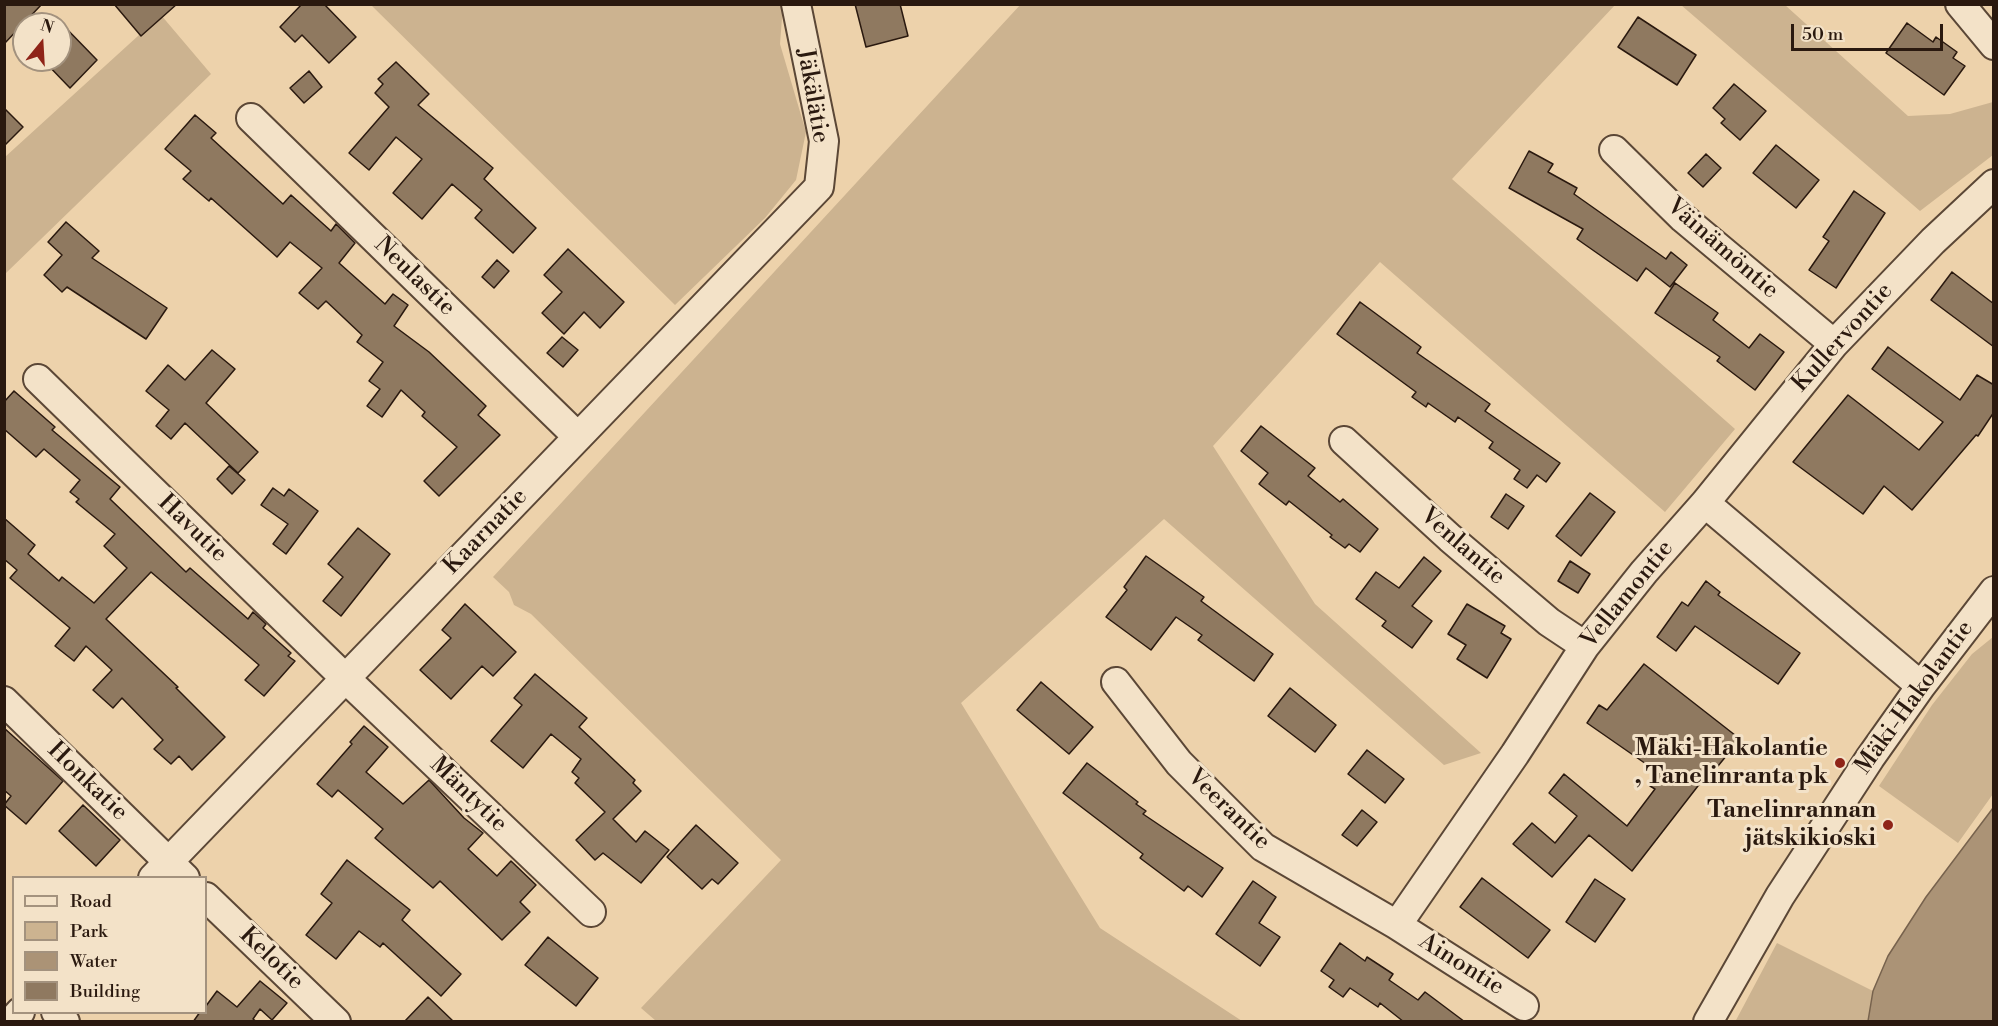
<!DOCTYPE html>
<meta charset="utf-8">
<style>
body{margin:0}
#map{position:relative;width:1998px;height:1026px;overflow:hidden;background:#edd2ab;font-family:"Libre Bodoni",serif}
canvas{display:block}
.frame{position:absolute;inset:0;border:6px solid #2a190f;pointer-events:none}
.legend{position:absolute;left:12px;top:876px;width:195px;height:138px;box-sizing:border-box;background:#f3e2c8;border:2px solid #a3927e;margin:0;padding:8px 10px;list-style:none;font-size:18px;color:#2a190f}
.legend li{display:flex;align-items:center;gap:12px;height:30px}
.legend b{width:30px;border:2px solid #a3927e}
.north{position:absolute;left:12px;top:12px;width:60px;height:60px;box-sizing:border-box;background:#f3e2c8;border:2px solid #a3927e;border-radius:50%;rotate:18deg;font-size:16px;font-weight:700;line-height:24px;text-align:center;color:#2a190f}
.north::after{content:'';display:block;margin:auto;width:21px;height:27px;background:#8f2418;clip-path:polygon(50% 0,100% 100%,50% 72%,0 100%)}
.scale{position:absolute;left:1791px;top:24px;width:152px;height:27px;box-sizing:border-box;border:3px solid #2a190f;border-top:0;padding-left:8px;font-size:18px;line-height:21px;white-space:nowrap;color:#2a190f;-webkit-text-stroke:4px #f3e2c8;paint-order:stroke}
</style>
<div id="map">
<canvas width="1998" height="1026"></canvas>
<div class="frame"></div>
<ul class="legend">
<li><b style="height:8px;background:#f3e2c8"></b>Road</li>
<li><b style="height:16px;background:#ccb390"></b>Park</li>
<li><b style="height:16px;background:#ab9376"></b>Water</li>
<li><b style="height:16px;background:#8f7960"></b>Building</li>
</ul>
<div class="north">N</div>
<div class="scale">50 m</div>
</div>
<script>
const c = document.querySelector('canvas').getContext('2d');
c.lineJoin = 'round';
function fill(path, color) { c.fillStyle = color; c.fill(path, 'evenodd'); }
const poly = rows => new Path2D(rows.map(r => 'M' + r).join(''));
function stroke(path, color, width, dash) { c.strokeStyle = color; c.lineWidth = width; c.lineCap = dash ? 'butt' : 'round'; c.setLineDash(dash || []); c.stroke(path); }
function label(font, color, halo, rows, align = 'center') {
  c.font = font + ' "Libre Bodoni",serif'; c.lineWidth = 6; c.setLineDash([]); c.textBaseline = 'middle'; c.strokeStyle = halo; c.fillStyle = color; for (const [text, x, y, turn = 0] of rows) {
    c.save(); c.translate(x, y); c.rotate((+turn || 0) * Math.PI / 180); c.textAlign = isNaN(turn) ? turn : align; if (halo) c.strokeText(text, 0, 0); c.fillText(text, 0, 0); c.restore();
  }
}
fill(poly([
 [1021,4,1615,5,1452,179,1735,429,1665,512,1380,262,1213,446,1315,604,1481,753,1444,765,1164,519,961,703,1100,928,1242,1021,656,1021,641,1008,781,860,531,614,514,605,509,592,493,577],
 [371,5,783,5,780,44,806,132,796,180,765,218,675,305],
 [1681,5,1785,5,1908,116,1950,114,1993,102,1993,155,1920,211],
 [161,15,211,74,5,274,5,157],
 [1993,637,1993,794,1958,843,1879,786,1932,705,1972,654],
 [1777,943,1873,991,1868,1021,1735,1022]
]), '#ccb390');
const water = poly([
 [1993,808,1993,1021,1868,1021,1873,991,1888,956,1926,897,1993,808]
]);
fill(water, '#ab9376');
stroke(water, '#77624d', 1.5);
const building = poly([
 [4,4,42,4,4,44,4,4],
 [114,4,177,4,141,36,114,4],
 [302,4,324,4,356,37,329,63,302,35,295,42,280,27,302,4],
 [855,4,900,4,908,36,866,47,855,4],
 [1638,17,1696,55,1677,85,1618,47,1638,17],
 [60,22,97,60,70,88,43,60,60,60,60,22],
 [1907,23,1933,42,1936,37,1957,52,1953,58,1965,66,1944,95,1886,53,1907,23],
 [396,62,429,94,418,105,493,168,484,179,536,228,513,253,475,218,482,210,452,184,422,219,393,193,422,159,396,137,369,170,349,153,389,107,375,93,383,84,378,79,396,62],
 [309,71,322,87,304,103,290,88,309,71],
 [1734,84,1766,111,1740,140,1721,123,1725,119,1713,108,1734,84],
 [4,108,23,127,4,146,4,108],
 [195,115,216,133,211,138,283,204,291,195,331,231,336,224,355,243,339,263,385,304,393,294,408,305,394,326,429,352,486,406,478,415,500,435,439,496,424,481,457,447,422,416,425,412,401,390,382,417,367,406,380,389,369,381,383,362,357,342,362,335,326,301,318,309,299,293,322,268,290,242,277,257,211,198,209,201,183,179,191,171,165,149,195,115],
 [1776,145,1819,180,1796,208,1753,173,1776,145],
 [1529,151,1553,164,1548,172,1577,188,1574,194,1666,259,1671,252,1687,265,1670,287,1646,268,1637,281,1577,239,1583,229,1509,188,1529,151],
 [1706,154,1721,168,1703,187,1688,173,1706,154],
 [1854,191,1885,213,1836,288,1809,270,1829,241,1823,237,1854,191],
 [66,222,99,251,92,258,167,308,146,339,67,287,62,292,44,275,62,255,48,242,66,222],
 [568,249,624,302,600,328,584,312,564,334,542,313,562,292,544,275,568,249],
 [497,260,509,271,494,288,482,277,497,260],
 [1952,272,1994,304,1994,347,1931,300,1952,272],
 [1675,283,1718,313,1713,320,1749,348,1760,334,1784,352,1755,390,1717,361,1720,357,1655,313,1675,283],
 [1360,302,1421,347,1417,353,1490,404,1485,411,1560,463,1546,482,1537,475,1527,488,1514,479,1520,470,1489,448,1493,442,1458,417,1455,422,1428,403,1426,407,1412,397,1416,392,1337,334,1360,302],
 [562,337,578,350,563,367,547,353,562,337],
 [1888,347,1960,400,1977,375,1994,385,1994,412,1978,436,1976,435,1912,510,1884,486,1863,514,1793,462,1848,395,1919,450,1943,422,1872,369,1888,347],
 [212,350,235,369,206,403,258,452,238,473,185,423,171,439,156,426,169,410,146,391,168,365,185,380,212,350],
 [14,391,55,427,52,430,120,487,110,499,186,572,190,568,248,619,253,612,266,624,263,628,291,653,288,656,295,661,264,696,245,680,259,665,151,572,106,619,178,687,176,688,225,737,192,770,179,756,171,764,154,749,163,740,122,698,113,708,93,690,112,670,86,646,74,661,55,646,70,628,10,578,17,570,4,559,4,518,35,545,28,554,59,581,62,577,94,603,127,568,104,546,115,534,76,502,79,499,70,492,80,480,44,449,36,457,4,429,4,402,14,391],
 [1261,426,1315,468,1308,476,1340,502,1343,499,1378,529,1360,552,1349,544,1345,548,1330,537,1332,535,1289,501,1286,505,1259,484,1268,473,1241,451,1261,426],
 [229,466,245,480,232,494,217,479,229,466],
 [273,488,284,496,289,489,318,511,286,554,273,544,288,524,261,505,273,488],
 [1590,493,1615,512,1581,556,1556,536,1590,493],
 [1506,494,1524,506,1508,529,1491,517,1506,494],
 [358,528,390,554,341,616,323,601,343,577,328,564,358,528],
 [1146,556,1204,597,1201,601,1273,654,1254,681,1198,640,1202,635,1176,617,1151,650,1106,617,1127,590,1124,587,1146,556],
 [1424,557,1441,571,1412,606,1432,621,1412,648,1382,626,1386,621,1356,599,1376,572,1399,588,1424,557],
 [1570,561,1590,574,1578,593,1558,581,1570,561],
 [1706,581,1720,592,1718,595,1800,653,1778,684,1695,626,1676,651,1657,637,1682,602,1688,606,1706,581],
 [465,604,516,652,493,676,482,666,451,699,420,670,451,638,442,630,465,604],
 [1467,604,1505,626,1501,633,1511,639,1487,678,1457,659,1466,645,1448,634,1467,604],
 [1644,664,1740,739,1718,766,1715,764,1632,871,1589,835,1552,877,1513,844,1532,823,1555,843,1577,816,1549,793,1564,774,1627,826,1655,789,1650,786,1659,773,1587,723,1599,705,1607,710,1644,664],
 [535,674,587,718,579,727,635,780,633,783,641,791,613,819,636,842,645,831,669,850,641,883,603,853,595,860,576,840,605,812,575,783,579,778,572,772,581,759,551,734,523,768,491,741,522,705,514,698,535,674],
 [1041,682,1093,727,1069,754,1017,710,1041,682],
 [1290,688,1336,725,1315,752,1268,716,1290,688],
 [364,726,388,747,366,772,403,804,429,780,464,818,483,833,468,849,497,876,511,861,536,885,520,902,530,912,502,940,440,881,433,888,375,838,383,829,338,790,332,797,317,784,352,744,350,742,364,726],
 [4,728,63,781,26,824,4,805,11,796,4,790,4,728],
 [1367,750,1404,779,1385,803,1348,774,1367,750],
 [1087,763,1138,802,1136,804,1146,811,1143,814,1223,868,1202,897,1188,886,1184,891,1140,858,1143,854,1063,793,1087,763],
 [83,805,120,840,96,866,59,831,83,805],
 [1362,810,1377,822,1357,846,1342,835,1362,810],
 [696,825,738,863,718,884,712,879,702,889,667,857,696,825],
 [347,860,410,910,402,920,461,974,441,996,383,943,380,947,359,931,336,959,306,935,332,903,321,894,347,860],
 [1482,878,1550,930,1528,958,1460,907,1482,878],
 [1595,879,1625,899,1595,942,1566,922,1595,879],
 [1253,881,1276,897,1259,923,1280,937,1260,966,1216,934,1253,881],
 [548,937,598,978,576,1006,525,965,548,937],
 [1340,943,1365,961,1367,957,1393,974,1389,980,1418,1000,1425,992,1465,1022,1404,1022,1380,1003,1378,1007,1350,988,1343,997,1329,987,1334,980,1321,971,1340,943],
 [260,981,287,1003,272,1020,260,1009,253,1019,257,1022,193,1022,200,1012,206,1012,206,1006,217,991,237,1007,260,981],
 [428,997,454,1022,404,1022,428,997]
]);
fill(building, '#8f7960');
stroke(building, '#2a190f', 1.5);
const minor = poly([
 [1960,4,1994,45],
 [251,118,578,437],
 [1614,150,1683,218,1834,344],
 [38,379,345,678,591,912],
 [1344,441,1450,538,1549,622,1585,646],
 [1705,503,1921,686],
 [1116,682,1179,763,1263,847,1397,925,1524,1006],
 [4,701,185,878],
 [153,878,819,187,824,141,796,4],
 [206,897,336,1022],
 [1397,925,1515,754,1585,646,1644,572,1705,503,1834,344,1933,241,1994,184],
 [56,1012,65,1022],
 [11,1022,20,1012],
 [1708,1022,1780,896,1870,758,1921,686,1994,591]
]);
stroke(minor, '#5b4736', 32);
stroke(minor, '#f3e2c8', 28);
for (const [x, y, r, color] of [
 [1840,763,6,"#8f2418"],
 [1888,825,6,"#8f2418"]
]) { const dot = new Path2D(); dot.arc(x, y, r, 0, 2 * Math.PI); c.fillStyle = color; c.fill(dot); stroke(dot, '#f3e2c8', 2); }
label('24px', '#2a190f', '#f3e2c8', [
 ["Jäkälätie",812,96,80],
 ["Väinämöntie",1722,249,41],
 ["Neulastie",414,277,44],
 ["Kullervontie",1843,338,-48],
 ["Havutie",192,529,44],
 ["Kaarnatie",486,532,-46],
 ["Venlantie",1462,547,41],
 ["Vellamontie",1628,595,-51],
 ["Mäki-Hakolantie",1915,698,-54],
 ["Honkatie",87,782,44],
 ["Mäntytie",468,795,44],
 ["Veerantie",1228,810,44],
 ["Kelotie",271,959,44],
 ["Ainontie",1461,965,32]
]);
label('bold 24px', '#2a190f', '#f3e2c8', [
 ["Mäki-Hakolantie",1828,749],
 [", Tanelinranta pk",1828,777],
 ["Tanelinrannan",1876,811],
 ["jätskikioski",1876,839]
], 'right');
</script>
